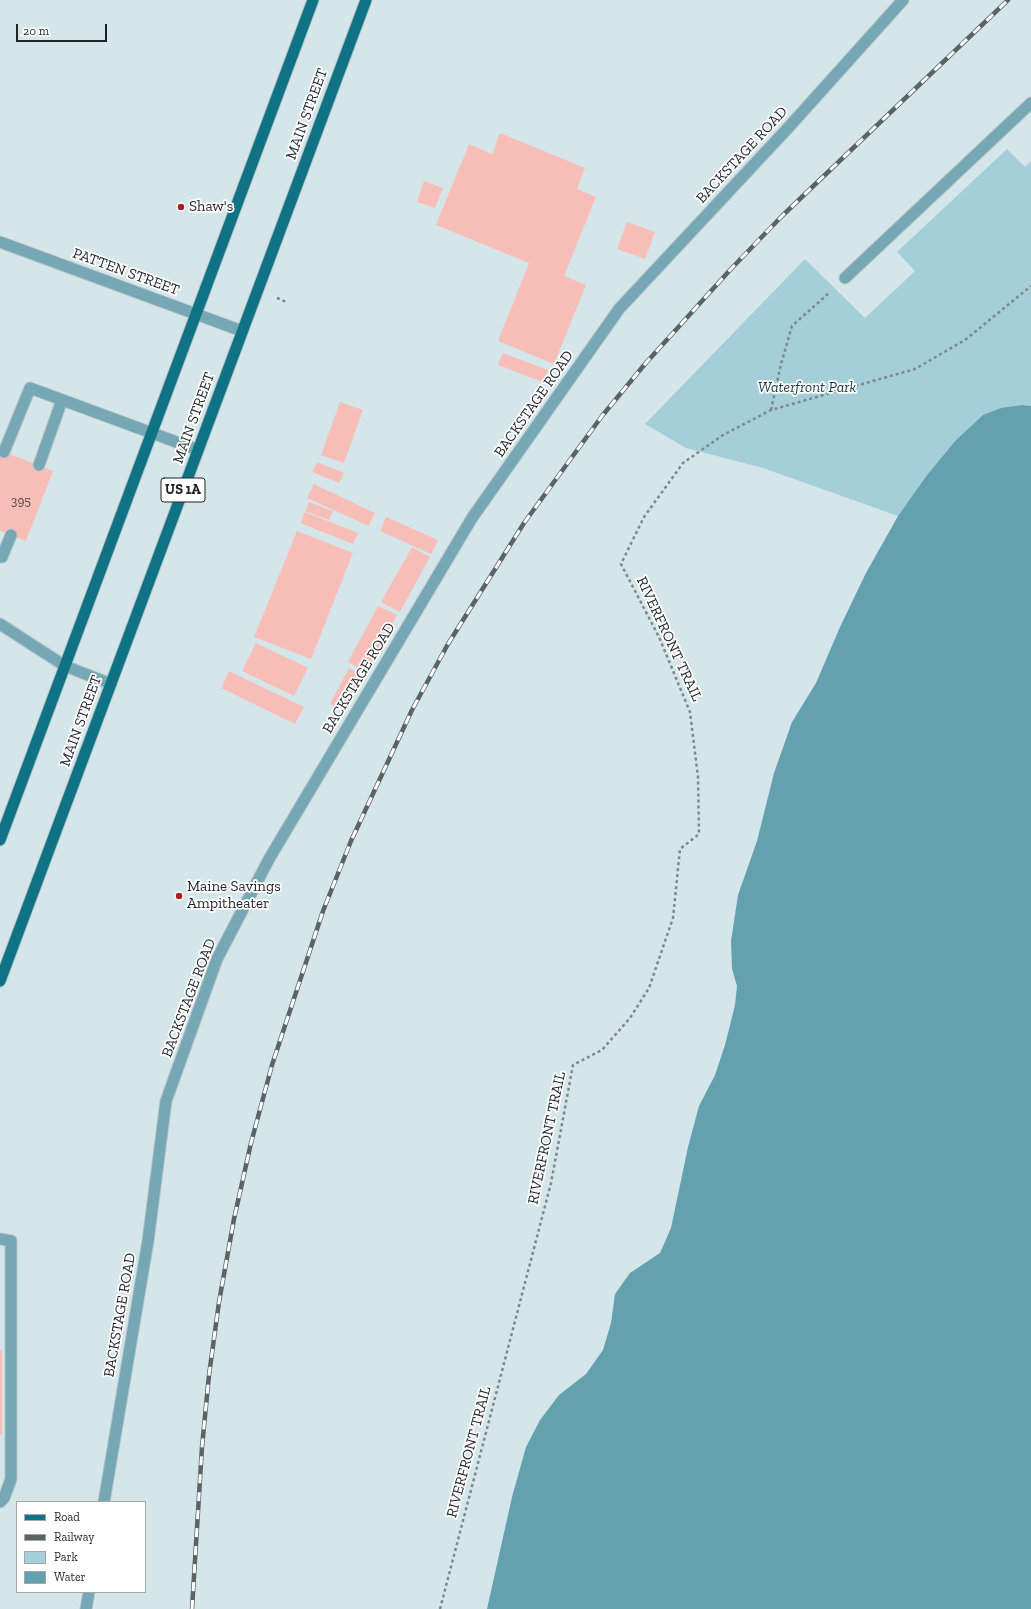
<!DOCTYPE html>
<style>
body{margin:0}
#map{position:relative;width:1031px;height:1609px;overflow:hidden;background:#d5e6ea;font-family:"Zilla Slab",serif}
canvas{display:block}
.legend{position:absolute;left:16px;top:1501px;width:130px;height:92px;box-sizing:border-box;background:#fff;border:1px solid #a5a7a8;margin:0;padding:5px 7px;list-style:none;font-size:12px;color:#1e2426}
.legend li{display:flex;align-items:center;gap:8px;height:20px}
.legend b{width:20px;border:1px solid #a5a7a8}
.scale{position:absolute;left:16px;top:24px;width:91px;height:18px;box-sizing:border-box;border:2px solid #1e2426;border-top:0;padding-left:5px;font-size:12px;line-height:14px;white-space:nowrap;color:#1e2426;-webkit-text-stroke:3px #fff;paint-order:stroke}
</style>
<div id="map">
<canvas width="1031" height="1609"></canvas>
<ul class="legend">
<li><b style="height:5px;background:#107385"></b>Road</li>
<li><b style="height:5px;background:#5a6366"></b>Railway</li>
<li><b style="height:11px;background:#a5cfd8"></b>Park</li>
<li><b style="height:11px;background:#63a1af"></b>Water</li>
</ul>
<div class="scale">20 m</div>
</div>
<script>
const c = document.querySelector('canvas').getContext('2d');
c.lineJoin = 'round';
function fill(path, color) { c.fillStyle = color; c.fill(path, 'evenodd'); }
const poly = rows => new Path2D(rows.map(r => 'M' + r).join(''));
function stroke(path, color, width, dash) { c.strokeStyle = color; c.lineWidth = width; c.lineCap = dash ? 'butt' : 'round'; c.setLineDash(dash || []); c.stroke(path); }
function label(font, color, halo, rows, align = 'center') {
  c.font = font + ' "Zilla Slab",serif'; c.lineWidth = 3.5; c.setLineDash([]); c.textBaseline = 'middle'; c.strokeStyle = halo; c.fillStyle = color; for (const [text, x, y, turn = 0] of rows) {
    c.save(); c.translate(x, y); c.rotate((+turn || 0) * Math.PI / 180); c.textAlign = isNaN(turn) ? turn : align; if (halo) c.strokeText(text, 0, 0); c.fillText(text, 0, 0); c.restore();
  }
}
fill(poly([
 [1007,149,1025,167,1031,161,1031,406,1022,405,983,415,956,440,927,475,898,516,763,468,686,448,645,424,805,259,865,318,915,271,897,252]
]), '#a5cfd8');
fill(poly([
 [1022,405,1031,406,1031,1609,487,1609,512,1497,526,1447,540,1420,559,1395,586,1374,603,1350,611,1323,615,1294,630,1273,660,1253,671,1228,688,1147,699,1106,715,1075,725,1045,735,1005,737,986,732,969,731,941,738,895,757,841,774,773,792,722,816,683,840,627,866,573,898,516,927,475,956,440,983,415,1001,408]
]), '#63a1af');
fill(poly([
 [500,133,585,168,577,189,596,197,564,276,586,285,554,364,498,341,529,263,436,225,469,144,492,154],
 [424,181,443,188,435,208,417,202],
 [627,222,655,232,645,259,617,249],
 [503,353,548,370,543,382,498,365],
 [340,402,363,410,344,463,321,455],
 [0,450,53,471,26,541,0,531],
 [317,462,344,473,339,483,312,472],
 [314,484,375,513,369,526,307,498],
 [309,502,333,511,329,520,305,511],
 [305,512,358,533,353,544,300,523],
 [386,517,438,540,431,554,380,531],
 [297,531,353,553,311,659,254,637],
 [412,547,430,557,400,612,381,602],
 [378,606,397,615,367,672,348,662],
 [256,643,308,668,294,696,242,671],
 [349,668,363,675,344,711,330,704],
 [229,671,304,707,295,724,221,688],
 [0,1350,2,1350,2,1435,0,1435]
]), '#f7beb7');
const service = poly([
 [845,278,1031,103],
 [4,452,30,388,198,450],
 [39,465,62,400],
 [0,555,2,557,11,535],
 [0,1239,11,1241,11,1479,4,1498,0,1502]
]);
const minor = poly([
 [0,242,242,331],
 [0,624,65,666,111,684],
 [104,1502,148,1241,166,1101,217,959,269,859,472,518,619,309,788,128,903,0],
 [86,1609,89,1592]
]);
const primary = poly([
 [0,840,313,0],
 [0,981,366,0]
]);
stroke(service, '#b4c3c7', 13);
stroke(minor, '#b4c3c7', 13);
stroke(primary, '#b4c3c7', 13);
stroke(poly([
 [277,298,286,302],
 [771,410,781,364,792,326,830,292],
 [440,1609,551,1183,573,1065,602,1050,630,1018,649,988,673,918,680,849,699,834,698,777,690,712,659,637,621,564,644,517,683,463,723,435,771,410,915,369,965,340,1031,286]
]), '#7c888b', 2.5, [3, 3]);
stroke(service, '#75a8b4', 11);
stroke(minor, '#75a8b4', 11);
stroke(primary, '#107385', 11);
const rail = poly([
 [192,1609,202,1447,209,1375,219,1302,234,1219,251,1143,272,1065,323,911,351,841,412,710,448,644,524,523,602,416,645,364,730,270,782,216,1008,0]
]);
stroke(rail, '#5a6366', 4.5);
stroke(rail, '#fff', 3, [9]);
for (const [x, y, r, color] of [
 [181,207,4,"#ae1c1f"],
 [179,896,4,"#ae1c1f"]
]) { const dot = new Path2D(); dot.arc(x, y, r, 0, 2 * Math.PI); c.fillStyle = color; c.fill(dot); stroke(dot, '#fff', 1.5); }
label('13px', '#544a4a', null, [
 ["395",21,501]
]);
for (const [x, y, w] of [
 [183,490,44]
]) { const box = new Path2D(); box.roundRect(x - w / 2, y - 12, w, 24, 3); c.fillStyle = '#fff'; c.fill(box); stroke(box, '#1e2426', 1); }
label('bold 14px', '#1e2426', null, [
 ["US 1A",183,490]
]);
label('15px', '#1e2426', '#fff', [
 ["MAIN STREET",307,114,-70],
 ["BACKSTAGE ROAD",742,155,-47],
 ["PATTEN STREET",126,272,20],
 ["BACKSTAGE ROAD",534,404,-55],
 ["MAIN STREET",194,418,-70],
 ["RIVERFRONT TRAIL",669,639,65],
 ["BACKSTAGE ROAD",359,678,-59],
 ["MAIN STREET",81,721,-70],
 ["BACKSTAGE ROAD",189,998,-69],
 ["RIVERFRONT TRAIL",547,1138,-78],
 ["BACKSTAGE ROAD",120,1315,-80],
 ["RIVERFRONT TRAIL",469,1452,-75]
]);
label('15px', '#1e2426', '#fff', [
 ["Shaw's",189,207],
 ["Maine Savings",187,887],
 ["Ampitheater",187,904]
], 'left');
label('italic 15px', '#17363d', '#fff', [
 ["Waterfront Park",807,388]
]);
</script>
